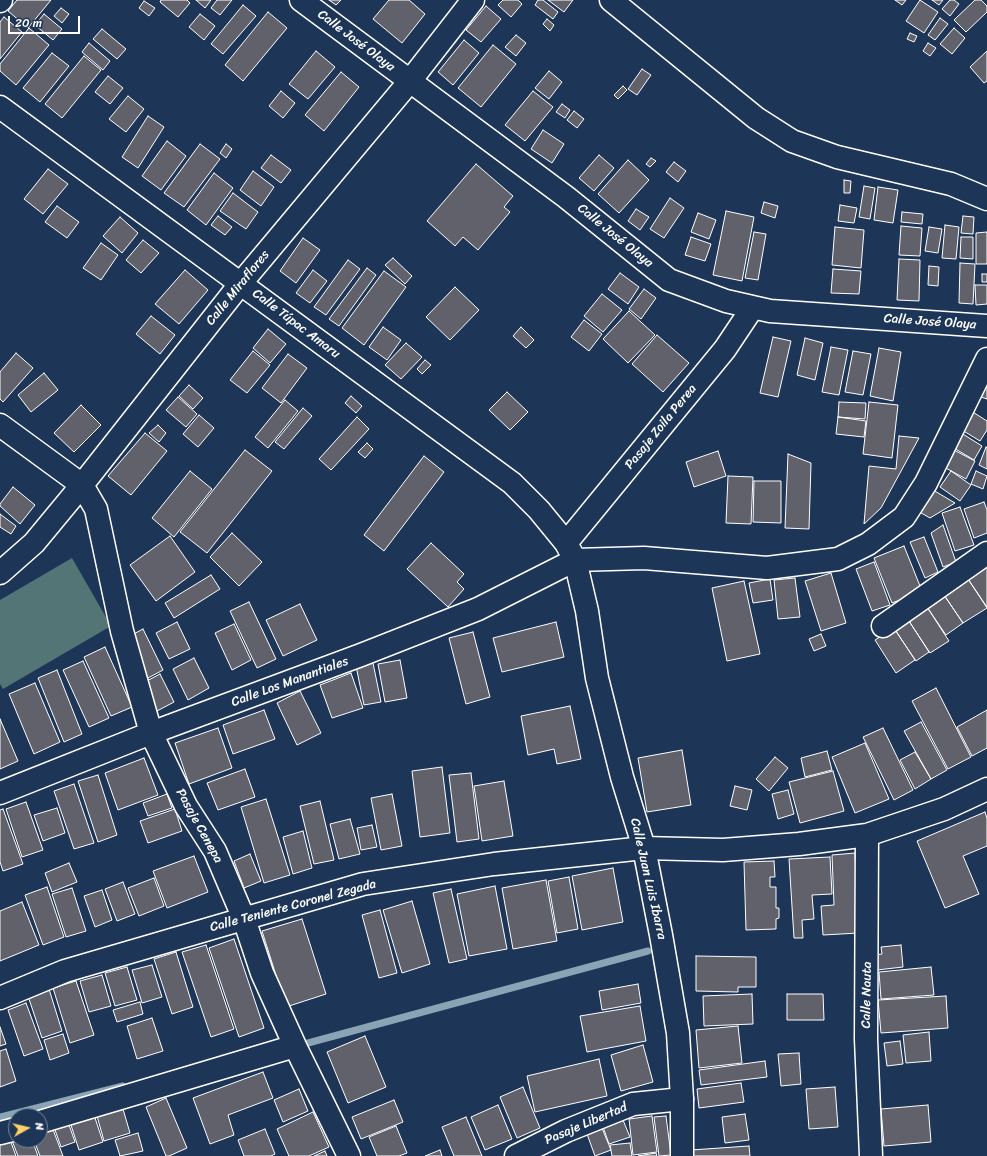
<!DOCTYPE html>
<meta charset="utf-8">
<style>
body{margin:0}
#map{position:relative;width:987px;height:1156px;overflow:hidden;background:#1d3557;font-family:Sriracha,sans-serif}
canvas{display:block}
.north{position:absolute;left:8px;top:1108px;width:40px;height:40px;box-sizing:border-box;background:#1d3557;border:1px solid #77869a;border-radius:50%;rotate:82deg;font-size:11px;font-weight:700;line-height:16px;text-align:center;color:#fff}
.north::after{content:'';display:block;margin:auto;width:14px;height:18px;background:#ffd166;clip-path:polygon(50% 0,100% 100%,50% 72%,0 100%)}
.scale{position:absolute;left:8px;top:16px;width:72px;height:18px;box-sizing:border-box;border:2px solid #fff;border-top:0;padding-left:5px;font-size:12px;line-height:14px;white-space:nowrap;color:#fff;-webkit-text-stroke:3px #1d3557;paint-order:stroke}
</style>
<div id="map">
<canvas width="987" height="1156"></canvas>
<div class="north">N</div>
<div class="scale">20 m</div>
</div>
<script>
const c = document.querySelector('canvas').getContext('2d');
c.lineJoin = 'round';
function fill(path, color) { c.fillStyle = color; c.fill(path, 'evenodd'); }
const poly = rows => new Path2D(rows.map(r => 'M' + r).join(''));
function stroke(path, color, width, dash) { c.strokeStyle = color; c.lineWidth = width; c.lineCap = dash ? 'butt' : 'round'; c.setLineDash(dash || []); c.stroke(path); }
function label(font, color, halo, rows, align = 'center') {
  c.font = font + ' Sriracha,sans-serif'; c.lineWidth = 4; c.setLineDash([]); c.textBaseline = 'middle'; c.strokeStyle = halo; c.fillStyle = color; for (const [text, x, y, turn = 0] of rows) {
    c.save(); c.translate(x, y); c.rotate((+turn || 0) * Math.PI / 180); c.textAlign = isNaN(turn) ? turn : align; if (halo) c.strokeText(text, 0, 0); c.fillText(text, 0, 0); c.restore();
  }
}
fill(poly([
 [72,558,111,626,3,689,0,684,0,600]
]), '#537576');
stroke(poly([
 [297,1046,648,951],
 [0,1117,123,1086]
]), '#8ba4b5', 7);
const building = poly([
 [17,0,51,0,28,28,8,11,17,0],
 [161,0,187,0,190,3,178,17,160,2,161,0],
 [196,0,211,0,205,8,196,0],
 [217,0,232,0,220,15,211,8,217,0],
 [329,0,341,0,336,5,329,0],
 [389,0,409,0,425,14,402,43,373,19,389,0],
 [503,0,518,0,522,4,511,17,498,5,503,0],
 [538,0,543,0,558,12,553,19,535,5,538,0],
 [548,0,573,0,564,12,548,0],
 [895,0,906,0,902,5,895,0],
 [920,0,938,12,924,33,906,21,920,0],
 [932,0,943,0,939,5,932,0],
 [950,0,954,0,959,4,950,16,942,9,950,0],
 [975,0,981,0,987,6,987,12,966,32,954,20,975,0],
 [144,1,155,8,149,16,139,8,144,1],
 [243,5,256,16,223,54,211,44,243,5],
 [486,6,501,19,481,42,466,30,486,6],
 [61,8,69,14,62,23,54,16,61,8],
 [268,12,287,28,243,81,225,65,268,12],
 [44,14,62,29,53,40,35,25,44,14],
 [200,14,215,26,204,40,189,27,200,14],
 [4,17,22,32,0,59,0,22,4,17],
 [940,18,948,24,935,40,928,35,940,18],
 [547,19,554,25,550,31,543,24,547,19],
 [29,28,49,45,16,85,0,71,0,64,29,28],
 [954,28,965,38,952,54,940,44,954,28],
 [102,29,126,49,117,59,93,39,102,29],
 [910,33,917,36,914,42,907,39,910,33],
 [516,35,526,43,516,56,505,47,516,35],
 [464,40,479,53,453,85,438,72,464,40],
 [89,43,110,61,103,70,82,52,89,43],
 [928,43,936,48,930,56,923,51,928,43],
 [493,45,516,64,481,107,458,88,493,45],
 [316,51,335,67,308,99,289,84,316,51],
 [987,51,987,81,984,83,970,67,987,51],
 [52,53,69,66,40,102,23,88,52,53],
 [84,56,101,70,62,118,45,104,84,56],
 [642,69,651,75,637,95,628,89,642,69],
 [549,71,562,82,549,99,535,88,549,71],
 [341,72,359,87,324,131,305,115,341,72],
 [108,76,123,88,110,104,95,92,108,76],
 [623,86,627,90,618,99,614,95,623,86],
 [281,91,295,103,283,118,269,106,281,91],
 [533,91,553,107,525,141,505,125,533,91],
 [128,96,144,109,126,132,109,119,128,96],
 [562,104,570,110,565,118,556,112,562,104],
 [574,111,584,119,577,128,567,120,574,111],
 [148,116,164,127,138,168,122,157,148,116],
 [543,130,564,144,552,163,531,149,543,130],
 [167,141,186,156,161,190,142,176,167,141],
 [200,144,220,159,184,207,164,193,200,144],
 [226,144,232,149,226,158,220,153,226,144],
 [271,155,291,170,281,183,261,168,271,155],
 [599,155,614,168,594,191,579,178,599,155],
 [651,158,656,161,650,167,646,164,651,158],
 [628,160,649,180,619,213,598,194,628,160],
 [674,162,686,171,678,182,666,172,674,162],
 [476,164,513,196,504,207,510,212,478,250,463,237,455,246,427,221,476,164],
 [48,169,68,184,43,214,24,199,48,169],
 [253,171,274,187,261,206,240,190,253,171],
 [214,173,233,188,206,225,187,210,214,173],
 [844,180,851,181,850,193,844,193,844,180],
 [864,186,875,188,870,219,859,217,864,186],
 [878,187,898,190,893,223,874,220,878,187],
 [233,193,258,212,246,229,220,211,233,193],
 [670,198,684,208,664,238,650,229,670,198],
 [764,202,778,206,775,218,761,213,764,202],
 [840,205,857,208,854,223,838,221,840,205],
 [57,206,79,222,67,238,45,222,57,206],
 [636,209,649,217,640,230,628,221,636,209],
 [726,211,754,217,742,281,713,275,726,211],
 [902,212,923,214,922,224,901,222,902,212],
 [698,213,716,220,709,239,691,232,698,213],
 [218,216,232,227,225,235,211,225,218,216],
 [963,216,974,217,973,234,961,233,963,216],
 [120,217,138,233,122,253,103,236,120,217],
 [945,225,959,227,956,259,942,258,945,225],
 [901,226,922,228,920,256,899,255,901,226],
 [835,227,864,230,861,268,832,265,835,227],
 [929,227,942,229,938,253,925,251,929,227],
 [754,232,766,234,758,280,745,278,754,232],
 [987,232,987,264,976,264,976,233,987,232],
 [691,237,711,244,705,261,685,255,691,237],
 [961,237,973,237,973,259,960,258,961,237],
 [303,238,320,250,296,283,280,271,303,238],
 [143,240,159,253,141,273,126,260,143,240],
 [101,243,118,255,101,280,83,268,101,243],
 [393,258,412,276,405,284,385,265,393,258],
 [899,259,920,260,919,301,897,300,899,259],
 [348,260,360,269,326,315,314,307,348,260],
 [960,263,975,264,973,304,959,303,960,263],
 [929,266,939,267,938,286,928,285,929,266],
 [367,268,376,275,339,326,329,319,367,268],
 [833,269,861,271,859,294,831,293,833,269],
 [185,270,208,290,179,324,155,304,185,270],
 [313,270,327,281,310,303,296,293,313,270],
 [384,271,406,287,364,345,342,328,384,271],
 [620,273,639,287,628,304,608,289,620,273],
 [982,274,987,274,987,282,982,282,982,274],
 [975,285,987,285,987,304,976,305,975,285],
 [455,287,479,310,450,340,426,317,455,287],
 [644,289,656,298,641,319,629,309,644,289],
 [602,294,622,310,603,332,584,316,602,294],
 [629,311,655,335,628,363,603,339,629,311],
 [151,316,175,335,160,354,136,334,151,316],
 [584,320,602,334,589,351,571,337,584,320],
 [383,327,401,340,387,360,369,347,383,327],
 [521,327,534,340,526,348,513,336,521,327],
 [268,329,286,344,270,363,253,348,268,329],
 [657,335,689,363,663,392,632,364,657,335],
 [773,337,791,341,778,397,760,393,773,337],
 [805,338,823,343,815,380,797,375,805,338],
 [406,343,422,357,401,379,385,365,406,343],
 [831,347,848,350,839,395,822,392,831,347],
 [879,348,901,352,893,401,870,396,879,348],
 [253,351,270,365,247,393,230,380,253,351],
 [853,351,871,354,863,395,845,392,853,351],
 [16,353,33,368,3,402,0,399,0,372,16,353],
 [288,354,307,368,281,403,262,388,288,354],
 [425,360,431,365,422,374,417,369,425,360],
 [44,373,58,390,31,412,18,395,44,373],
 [987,384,987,399,981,397,987,384],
 [189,385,203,398,193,409,179,396,189,385],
 [507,392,528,412,510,430,489,410,507,392],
 [351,396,362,406,356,413,345,403,351,396],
 [178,397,197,414,186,427,166,410,178,397],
 [285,400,298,411,268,448,255,437,285,400],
 [839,402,866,403,865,419,838,417,839,402],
 [869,402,898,405,892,458,863,454,869,402],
 [81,405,101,425,74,452,54,433,81,405],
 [303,408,312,416,284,449,275,442,303,408],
 [968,409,987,421,987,430,980,441,957,427,968,409],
 [199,415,214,428,198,447,183,434,199,415],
 [357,417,369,429,331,470,319,459,357,417],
 [838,417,866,421,864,437,836,434,838,417],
 [158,425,166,433,159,442,149,433,158,425],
 [958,431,982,446,974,460,949,445,958,431],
 [145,433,167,451,131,495,108,476,145,433],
 [899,436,919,438,881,508,864,524,869,466,896,469,899,436],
 [367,443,373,449,365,458,358,452,367,443],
 [986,447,987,448,987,469,979,465,986,447],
 [950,448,975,461,966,479,942,466,950,448],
 [245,450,272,471,207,553,180,532,245,450],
 [718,451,726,476,694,487,686,462,718,451],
 [788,454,811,463,809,529,785,528,788,454],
 [424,456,444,472,384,551,364,535,424,456],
 [190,471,212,489,174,537,152,518,190,471],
 [951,471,971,485,960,501,940,487,951,471],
 [976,471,987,476,983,489,971,484,976,471],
 [728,476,753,477,751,524,726,523,728,476],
 [754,481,781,481,781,523,753,522,754,481],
 [13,487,35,505,20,524,0,506,0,504,13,487],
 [928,487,955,503,930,518,916,510,928,487],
 [984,502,987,510,987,533,974,538,964,509,984,502],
 [960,507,974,545,955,551,942,513,960,507],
 [0,514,16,526,11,534,0,527,0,514],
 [943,525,956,562,943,567,931,533,943,525],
 [232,533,262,562,239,586,210,557,232,533],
 [170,536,195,572,156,601,130,565,170,536],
 [924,537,938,572,925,578,910,542,924,537],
 [431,543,464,574,457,582,464,589,448,607,407,569,431,543],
 [904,546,922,591,892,603,874,558,904,546],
 [874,562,890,605,872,611,856,569,874,562],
 [987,563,987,607,966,576,987,563],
 [831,573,846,623,821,631,805,581,831,573],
 [211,575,220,589,174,618,165,603,211,575],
 [966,576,987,608,963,623,942,592,966,576],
 [795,578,800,617,778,619,774,580,795,578],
 [770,579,773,600,753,603,749,583,770,579],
 [744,581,760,654,727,661,712,588,744,581],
 [942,592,963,623,946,635,925,604,942,592],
 [249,602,276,659,257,668,230,611,249,602],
 [300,604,317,640,283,656,266,620,300,604],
 [925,604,949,641,930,653,907,618,925,604],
 [907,618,929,652,916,661,893,627,907,618],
 [177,622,190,649,169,659,156,633,177,622],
 [556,622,564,657,502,672,493,638,556,622],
 [234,624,251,660,232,670,215,633,234,624],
 [894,628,915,660,896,673,875,640,894,628],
 [143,629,163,670,148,678,128,637,143,629],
 [473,632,490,697,466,704,449,638,473,632],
 [821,634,826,646,814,651,809,639,821,634],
 [105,647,132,707,111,716,84,657,105,647],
 [194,658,209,688,188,700,173,669,194,658],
 [400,660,407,698,385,702,378,664,400,660],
 [83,661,109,718,89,727,63,670,83,661],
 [373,663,381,702,364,705,356,666,373,663],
 [57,670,82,734,64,742,38,678,57,670],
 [351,673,363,708,332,718,320,685,351,673],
 [160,674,174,702,157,711,143,683,160,674],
 [35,683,60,742,34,754,9,694,35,683],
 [936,688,971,757,948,769,912,701,936,688],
 [300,691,321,733,297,745,277,703,300,691],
 [570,706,581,759,557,764,554,749,528,755,521,716,570,706],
 [264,710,275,739,233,754,223,725,264,710],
 [987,710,987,748,972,756,957,727,987,710],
 [0,719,18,761,0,769,0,719],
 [921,722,947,770,931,779,904,731,921,722],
 [218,728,232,768,189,784,175,743,218,728],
 [883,728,913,790,894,800,863,737,883,728],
 [865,743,889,799,855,813,832,757,865,743],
 [682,750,691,805,647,812,638,758,682,750],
 [827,751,832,770,805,777,801,758,827,751],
 [915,752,931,779,915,789,900,760,915,752],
 [775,757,788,768,769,791,756,779,775,757],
 [144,758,158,795,118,810,105,773,144,758],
 [442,767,450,833,420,837,412,771,442,767],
 [245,769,255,797,218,810,207,783,245,769],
 [833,771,844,811,800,823,789,782,833,771],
 [471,773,479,839,457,842,449,775,471,773],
 [98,775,117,835,98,842,78,781,98,775],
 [504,781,513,836,482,841,474,786,504,781],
 [74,784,94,843,74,849,54,791,74,784],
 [735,786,752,790,747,810,730,806,735,786],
 [788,790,794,814,778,819,772,794,788,790],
 [167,794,172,808,148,816,143,803,167,794],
 [392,794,402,846,381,850,371,798,392,794],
 [266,799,290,875,264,883,241,807,266,799],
 [320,801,334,860,314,864,300,806,320,801],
 [26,802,43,850,22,857,6,809,26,802],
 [57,808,65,833,43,841,34,815,57,808],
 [3,809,23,864,3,871,0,862,0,810,3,809],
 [175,809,182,831,148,843,140,821,175,809],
 [985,812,987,818,987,846,963,856,979,894,945,908,917,841,985,812],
 [350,819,360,854,339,859,330,824,350,819],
 [372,825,377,847,361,850,357,828,372,825],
 [303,831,312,868,293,874,283,837,303,831],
 [855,853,859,933,823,935,821,906,834,905,832,855,855,853],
 [250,854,261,881,244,888,234,861,250,854],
 [194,856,208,892,167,908,153,871,194,856],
 [830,857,832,894,812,895,814,919,802,920,803,938,794,938,789,859,830,857],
 [774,861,775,877,770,877,770,887,776,887,776,908,779,908,779,918,776,919,776,929,746,930,744,862,774,861],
 [69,863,77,882,52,892,45,873,69,863],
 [613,868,623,922,582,930,572,876,613,868],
 [569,877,578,929,557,933,548,881,569,877],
 [154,878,164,906,139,916,128,888,154,878],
 [546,880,557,941,513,949,502,888,546,880],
 [123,882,135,914,117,921,105,889,123,882],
 [495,886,507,949,469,956,457,894,495,886],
 [47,887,64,937,43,945,25,895,47,887],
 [72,888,86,931,66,937,52,894,72,888],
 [451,889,467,959,449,963,433,893,451,889],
 [102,890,112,920,95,927,84,896,102,890],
 [412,901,430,964,402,973,383,910,412,901],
 [22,902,39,945,0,961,0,911,22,902],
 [380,910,397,973,379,978,362,915,380,910],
 [302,919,326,994,286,1007,262,931,302,919],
 [234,939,264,1028,239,1037,209,948,234,939],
 [206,945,234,1029,211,1037,182,952,206,945],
 [901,945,903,967,877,970,875,955,882,954,881,947,901,945],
 [176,952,193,1007,172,1014,154,959,176,952],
 [696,956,756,957,756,987,738,987,738,992,696,991,696,956],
 [152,965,162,997,142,1003,132,970,152,965],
 [127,967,137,1000,115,1006,105,973,127,967],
 [931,967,934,995,881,999,879,972,931,967],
 [102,975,111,1006,89,1012,80,981,102,975],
 [76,981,94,1035,70,1043,53,988,76,981],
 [638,984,641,1003,602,1010,599,991,638,984],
 [49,989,62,1031,42,1038,28,996,49,989],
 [752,994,753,1024,704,1026,703,996,752,994],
 [787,994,823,994,824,1020,787,1020,787,994],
 [946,996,948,1028,881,1033,878,1000,946,996],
 [140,1002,143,1014,117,1022,113,1010,140,1002],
 [26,1003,43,1049,24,1056,8,1010,26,1003],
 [640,1006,646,1041,587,1052,580,1016,640,1006],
 [152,1018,163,1051,137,1059,127,1026,152,1018],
 [738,1026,742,1063,699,1068,696,1030,738,1026],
 [0,1027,6,1044,0,1046,0,1027],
 [929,1032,931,1061,906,1063,903,1035,929,1032],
 [63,1034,69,1053,50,1060,44,1040,63,1034],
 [365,1036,386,1087,348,1103,327,1052,365,1036],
 [900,1041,903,1064,887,1066,884,1043,900,1041],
 [643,1045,653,1082,621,1091,611,1055,643,1045],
 [6,1049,16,1081,0,1087,0,1051,6,1049],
 [799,1053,801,1084,781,1086,778,1054,799,1053],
 [599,1059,607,1096,535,1112,527,1076,599,1059],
 [765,1061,767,1077,701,1085,699,1070,765,1061],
 [263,1072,273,1098,228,1115,234,1135,210,1144,193,1098,263,1072],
 [741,1083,744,1102,699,1108,697,1089,741,1083],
 [523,1087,540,1128,517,1138,500,1097,523,1087],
 [835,1087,838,1127,809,1129,806,1089,835,1087],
 [299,1089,308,1111,283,1122,274,1100,299,1089],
 [166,1098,187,1148,169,1156,166,1156,146,1107,166,1098],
 [394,1100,403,1122,361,1139,352,1117,394,1100],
 [498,1105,512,1139,485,1150,471,1117,498,1105],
 [928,1105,931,1142,884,1146,881,1109,928,1105],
 [123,1109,130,1133,104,1141,97,1116,123,1109],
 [313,1112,329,1147,309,1156,289,1156,277,1129,313,1112],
 [745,1114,749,1140,725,1143,722,1117,745,1114],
 [94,1115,103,1142,79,1150,70,1122,94,1115],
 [652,1116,657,1152,633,1155,629,1119,652,1116],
 [666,1116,671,1155,659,1156,654,1117,666,1116],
 [466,1117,482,1156,454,1156,442,1127,466,1117],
 [623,1120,630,1137,609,1144,603,1127,623,1120],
 [68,1122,75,1142,61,1147,54,1127,68,1122],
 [396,1126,407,1153,399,1156,377,1156,369,1137,396,1126],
 [52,1127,63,1156,40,1156,34,1140,40,1140,40,1131,52,1127],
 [602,1128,611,1150,595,1156,587,1134,602,1128],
 [265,1129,275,1154,271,1156,244,1156,238,1140,265,1129],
 [138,1133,143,1151,120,1156,115,1140,138,1133],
 [9,1137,16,1156,0,1156,0,1140,9,1137],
 [11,1138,16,1140,32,1140,38,1156,18,1156,11,1138],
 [630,1143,632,1156,612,1156,610,1145,630,1143],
 [749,1146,750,1156,691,1156,691,1150,749,1146],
 [440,1150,442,1156,425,1156,440,1150],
 [325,1151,327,1156,314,1156,325,1151],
 [656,1153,657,1156,638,1156,656,1153]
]);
fill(building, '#61616b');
stroke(building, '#fff', 1);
const street = poly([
 [301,0,566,197,669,280,726,301,770,311,987,326],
 [611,0,756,118,792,141,837,157,951,184,987,199],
 [0,1,1,0],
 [0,425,82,485,96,509,122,631,151,733,186,806,215,851,244,919,262,973,295,1046,349,1156],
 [566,543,725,349,753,307],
 [0,573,34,543,82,485,241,283,410,81,473,0],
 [883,626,987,553],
 [0,793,151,733,361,655,478,609,575,560,644,558,767,568,838,559,868,544,904,517,926,483,987,359],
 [867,835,866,1039,871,1156],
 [0,998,65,971,363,884,494,864,644,848,723,850,799,844,867,835,944,809,987,789],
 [40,1122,295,1046],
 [0,1133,16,1129],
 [516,1156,566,1131,633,1104,682,1099]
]);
const secondary = poly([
 [0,107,512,483,539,510,566,543,575,560,587,611,597,678,622,777,644,848,661,935,678,1033,682,1099,682,1156]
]);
stroke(street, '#fff', 25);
stroke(secondary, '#fff', 25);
stroke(street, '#1d3557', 22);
stroke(secondary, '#1d3557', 22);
label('13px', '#fff', '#1d3557', [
 ["Calle José Olaya",356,41,37],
 ["Calle José Olaya",615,236,39],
 ["Calle Miraflores",238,288,-51],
 ["Calle José Olaya",930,322,4],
 ["Calle Túpac Amaru",296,324,37],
 ["Pasaje Zoila Perea",661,427,-51],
 ["Calle Los Manantiales",290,682,-20],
 ["Pasaje Cenepa",199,826,61],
 ["Calle Juan Luis Ibarra",648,879,77],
 ["Calle Teniente Coronel Zegada",293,906,-15],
 ["Calle Nauta",867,995,-89],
 ["Pasaje Libertad",586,1124,-23]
]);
</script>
